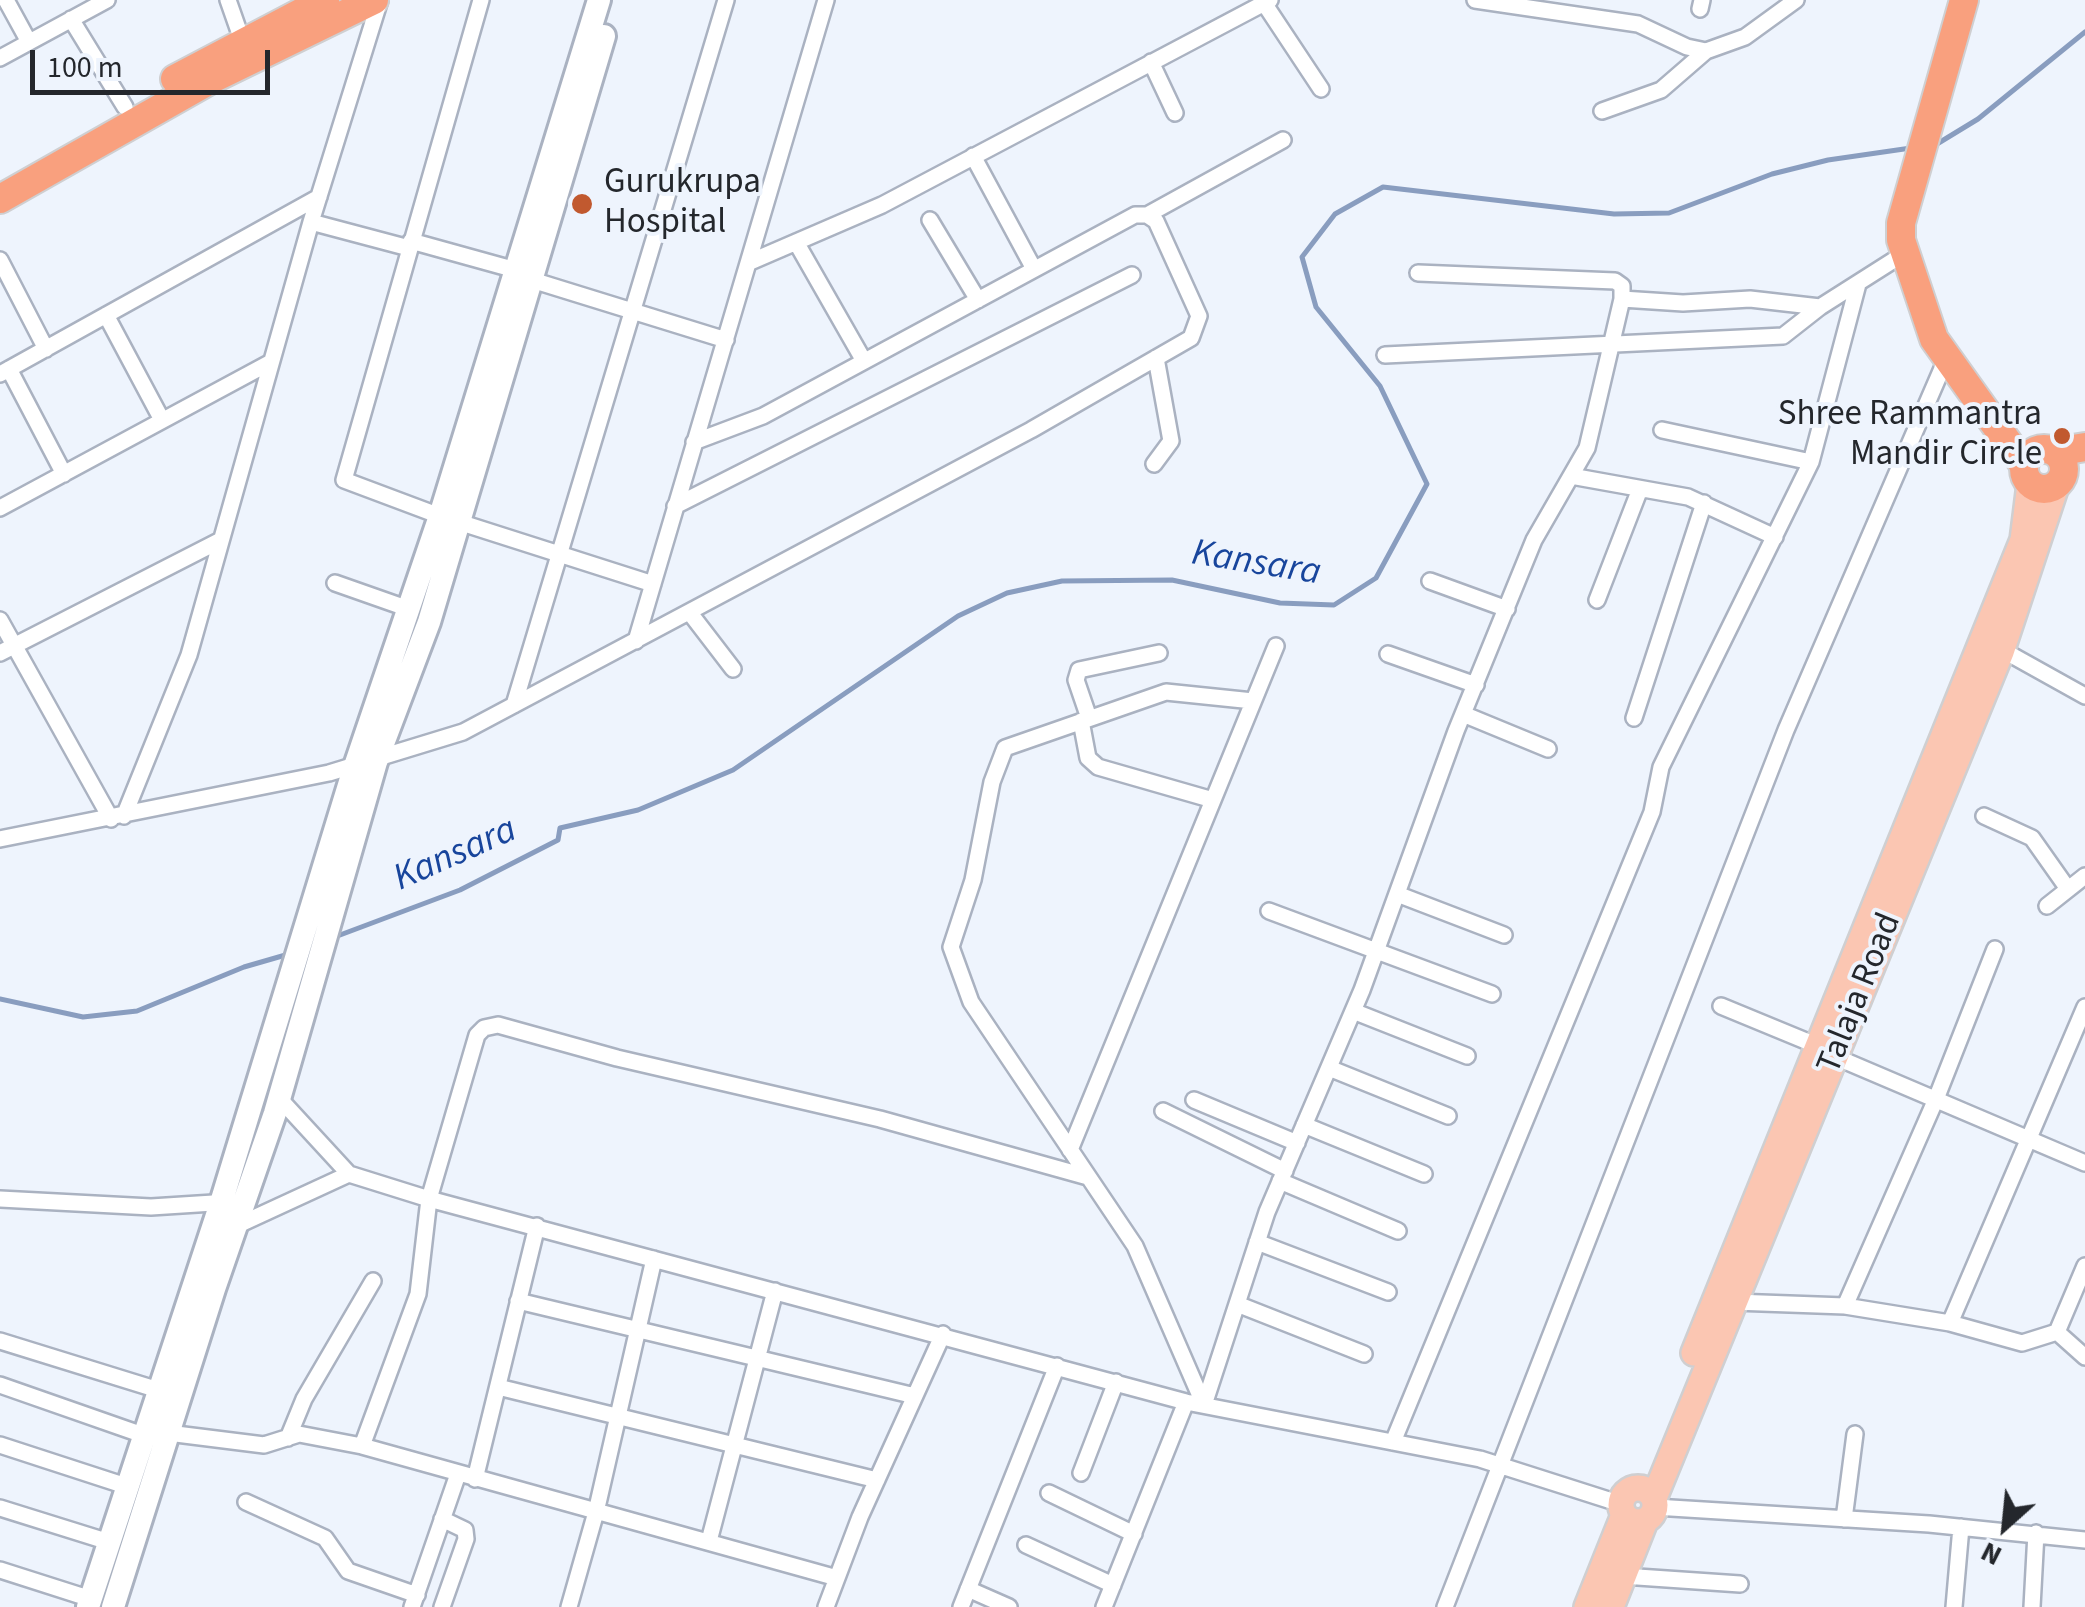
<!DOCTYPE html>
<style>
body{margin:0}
#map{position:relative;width:2085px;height:1607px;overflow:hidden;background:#eef4fd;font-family:"Source Sans 3",sans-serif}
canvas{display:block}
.north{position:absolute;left:1955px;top:1477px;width:100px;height:100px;-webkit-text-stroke:8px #eef4fd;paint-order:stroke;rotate:207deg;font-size:28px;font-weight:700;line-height:40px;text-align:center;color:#24272c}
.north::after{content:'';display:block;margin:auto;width:35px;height:45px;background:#24272c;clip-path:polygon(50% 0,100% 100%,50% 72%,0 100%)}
.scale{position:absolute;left:30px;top:50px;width:240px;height:45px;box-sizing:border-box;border:5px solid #24272c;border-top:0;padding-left:12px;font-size:30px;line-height:35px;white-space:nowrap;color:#24272c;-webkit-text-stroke:8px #eef4fd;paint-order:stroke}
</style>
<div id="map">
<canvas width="2085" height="1607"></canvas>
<div class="north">N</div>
<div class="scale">100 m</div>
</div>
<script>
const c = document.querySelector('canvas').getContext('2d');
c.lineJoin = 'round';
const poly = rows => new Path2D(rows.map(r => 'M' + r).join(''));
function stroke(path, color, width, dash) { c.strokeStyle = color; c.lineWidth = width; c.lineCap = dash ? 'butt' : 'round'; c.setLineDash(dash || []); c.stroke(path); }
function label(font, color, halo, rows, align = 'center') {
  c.font = font + ' "Source Sans 3",sans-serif'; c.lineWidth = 8; c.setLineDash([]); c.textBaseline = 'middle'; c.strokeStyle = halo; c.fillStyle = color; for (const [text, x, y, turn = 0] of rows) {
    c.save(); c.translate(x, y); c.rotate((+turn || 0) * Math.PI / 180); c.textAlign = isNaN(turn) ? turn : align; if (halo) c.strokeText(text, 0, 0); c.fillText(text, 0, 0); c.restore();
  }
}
stroke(poly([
 [1932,147,1978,119,2085,32],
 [332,938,460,890,558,840,560,828,638,810,733,770,958,616,1007,593,1062,581,1172,580,1280,603,1334,605,1376,578,1427,484,1380,386,1316,307,1302,257,1335,214,1383,187,1614,214,1669,213,1772,174,1828,160,1911,148],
 [0,999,83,1017,137,1011,244,967,289,954]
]), '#899dbf', 5);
const street = poly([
 [6,0,29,42],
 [228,0,242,40],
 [481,0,344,480,440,516,653,584],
 [1475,0,1638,24,1687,47,1706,51,1745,37,1796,0],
 [1264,3,1321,89],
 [1700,9,1702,0],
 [71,19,125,107],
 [0,58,107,0],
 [1151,62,1175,113],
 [1602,111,1661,90,1706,51],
 [973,156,1034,269],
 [1147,215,1283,140],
 [930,220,978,300],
 [311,222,409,248],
 [411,241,523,272],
 [796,242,864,361],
 [0,260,46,349],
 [750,262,882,205,1270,0],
 [532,280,726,340],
 [1622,299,1683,303,1750,299,1820,307,1905,253],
 [106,315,162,420],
 [1385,355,1783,336,1820,307],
 [9,369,64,474],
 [0,374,319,197],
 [1662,430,1811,462],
 [1154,464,1171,441,1156,358],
 [1571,476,1688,497,1775,537],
 [675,506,1132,275],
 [0,508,271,362],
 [1430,581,1507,609],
 [335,583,409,609],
 [1597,600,1640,489],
 [690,613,733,669],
 [0,620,111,819],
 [636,641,826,0],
 [1997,647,2085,696],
 [0,653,221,540],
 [1388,654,1476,685],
 [1253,701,1166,692,1005,748,992,782,973,880,951,947,971,1002,1135,1246,1204,1405,1267,1212,1362,990,1456,731,1534,540,1587,448,1622,299,1622,286,1615,281,1418,273],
 [514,705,726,0],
 [1463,714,1548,749],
 [1089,718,1076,680,1079,670,1159,653],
 [1634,718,1704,503],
 [1081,721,1088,758,1098,767,1213,800],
 [124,816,189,655,311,222,380,0],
 [1984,816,2032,838,2068,889],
 [0,839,329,773,463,732,1031,430,1191,338,1199,316,1156,221,1147,215,1135,215,763,416,694,442],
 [1397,894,1504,935],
 [2047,906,2085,876],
 [1269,911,1492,994],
 [1721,1006,1818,1046],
 [1353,1011,1467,1056],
 [1831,1055,2085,1163],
 [1329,1068,1448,1116],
 [279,1098,349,1174,429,1199,1186,1402,1480,1459,1621,1504],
 [1194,1100,1297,1143],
 [1163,1111,1285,1171],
 [1304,1125,1424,1174],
 [1070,1150,1276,646],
 [1280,1181,1398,1231],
 [0,1199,151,1207,229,1202],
 [234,1227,349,1174],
 [1257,1242,1388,1292],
 [518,1301,915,1396],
 [1734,1302,1845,1306,1950,1323,2022,1343,2057,1332,2085,1357],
 [1237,1304,1364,1354],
 [1845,1306,1936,1099,1995,949],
 [1950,1323,2085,1007],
 [2057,1332,2085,1266],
 [0,1341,168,1393],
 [0,1385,143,1435],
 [498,1387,877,1480],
 [168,1433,264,1445,299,1434,362,1446,837,1578],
 [288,1438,304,1399,373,1281],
 [1393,1442,1652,812,1661,767,1811,462,1858,284],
 [0,1445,126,1486],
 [362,1446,418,1294,429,1199,477,1035,484,1028,498,1025,617,1058,880,1119,1088,1177],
 [1081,1473,1116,1382],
 [475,1479,537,1226],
 [1049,1493,1134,1534],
 [246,1502,325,1538,348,1571,417,1595],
 [1655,1507,1929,1524,2085,1540],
 [0,1508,109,1542],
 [1844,1519,1855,1434],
 [709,1541,775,1291],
 [1026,1545,1113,1585],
 [0,1570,91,1599],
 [1623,1576,1740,1584],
 [968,1589,1009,1607],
 [412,1607,458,1474],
 [442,1607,466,1539,465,1530,442,1519],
 [569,1607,596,1512,654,1259],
 [826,1607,860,1517,943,1334],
 [961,1607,1057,1366],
 [1104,1607,1186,1402],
 [1445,1607,1786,730,1947,357],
 [1954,1607,1961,1527],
 [2032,1607,2036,1533]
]);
const secondary = poly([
 [88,1607,221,1203,353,772,440,516,599,0],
 [113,1607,214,1289,275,1113,376,762,429,622,604,36]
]);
const primary = poly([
 [1694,1353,2023,540,2030,484],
 '1621 1505a17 17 0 1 1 34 0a17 17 0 1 1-34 0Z',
 [1654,1498,2001,652,2056,486],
 [1587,1607,1624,1515],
 [1611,1607,1645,1521]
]);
const highway = poly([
 [1964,0,1901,223,1901,240,1934,339,2024,465],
 [175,79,325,0],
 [0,199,210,80,374,0],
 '2024 469a20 20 0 1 1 40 0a20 20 0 1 1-40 0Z',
 [2055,452,2085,447]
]);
stroke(street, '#aab2c1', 20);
stroke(secondary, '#aab2c1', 28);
stroke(primary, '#cfcfd1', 30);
stroke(highway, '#cfcfd1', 32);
stroke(street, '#fff', 15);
stroke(secondary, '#fff', 22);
stroke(primary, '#fbc6b2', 25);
stroke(highway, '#f9a07e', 28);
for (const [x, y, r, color] of [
 [582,204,12,"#c1592f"],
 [2062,436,10,"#c1592f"]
]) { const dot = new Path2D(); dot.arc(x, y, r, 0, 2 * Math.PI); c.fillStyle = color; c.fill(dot); stroke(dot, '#eef4fd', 4); }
label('35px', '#24272c', '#eef4fd', [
 ["Gurukrupa",604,184],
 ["Hospital",604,224],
 ["Shree Rammantra",2042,416,"right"],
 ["Mandir Circle",2042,456,"right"]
], 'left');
label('35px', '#24272c', '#eef4fd', [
 ["Talaja Road",1861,994,-68]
]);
label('italic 38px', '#18459c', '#eef4fd', [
 ["Kansara",1256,565,9],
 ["Kansara",456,856,-24]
]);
</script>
